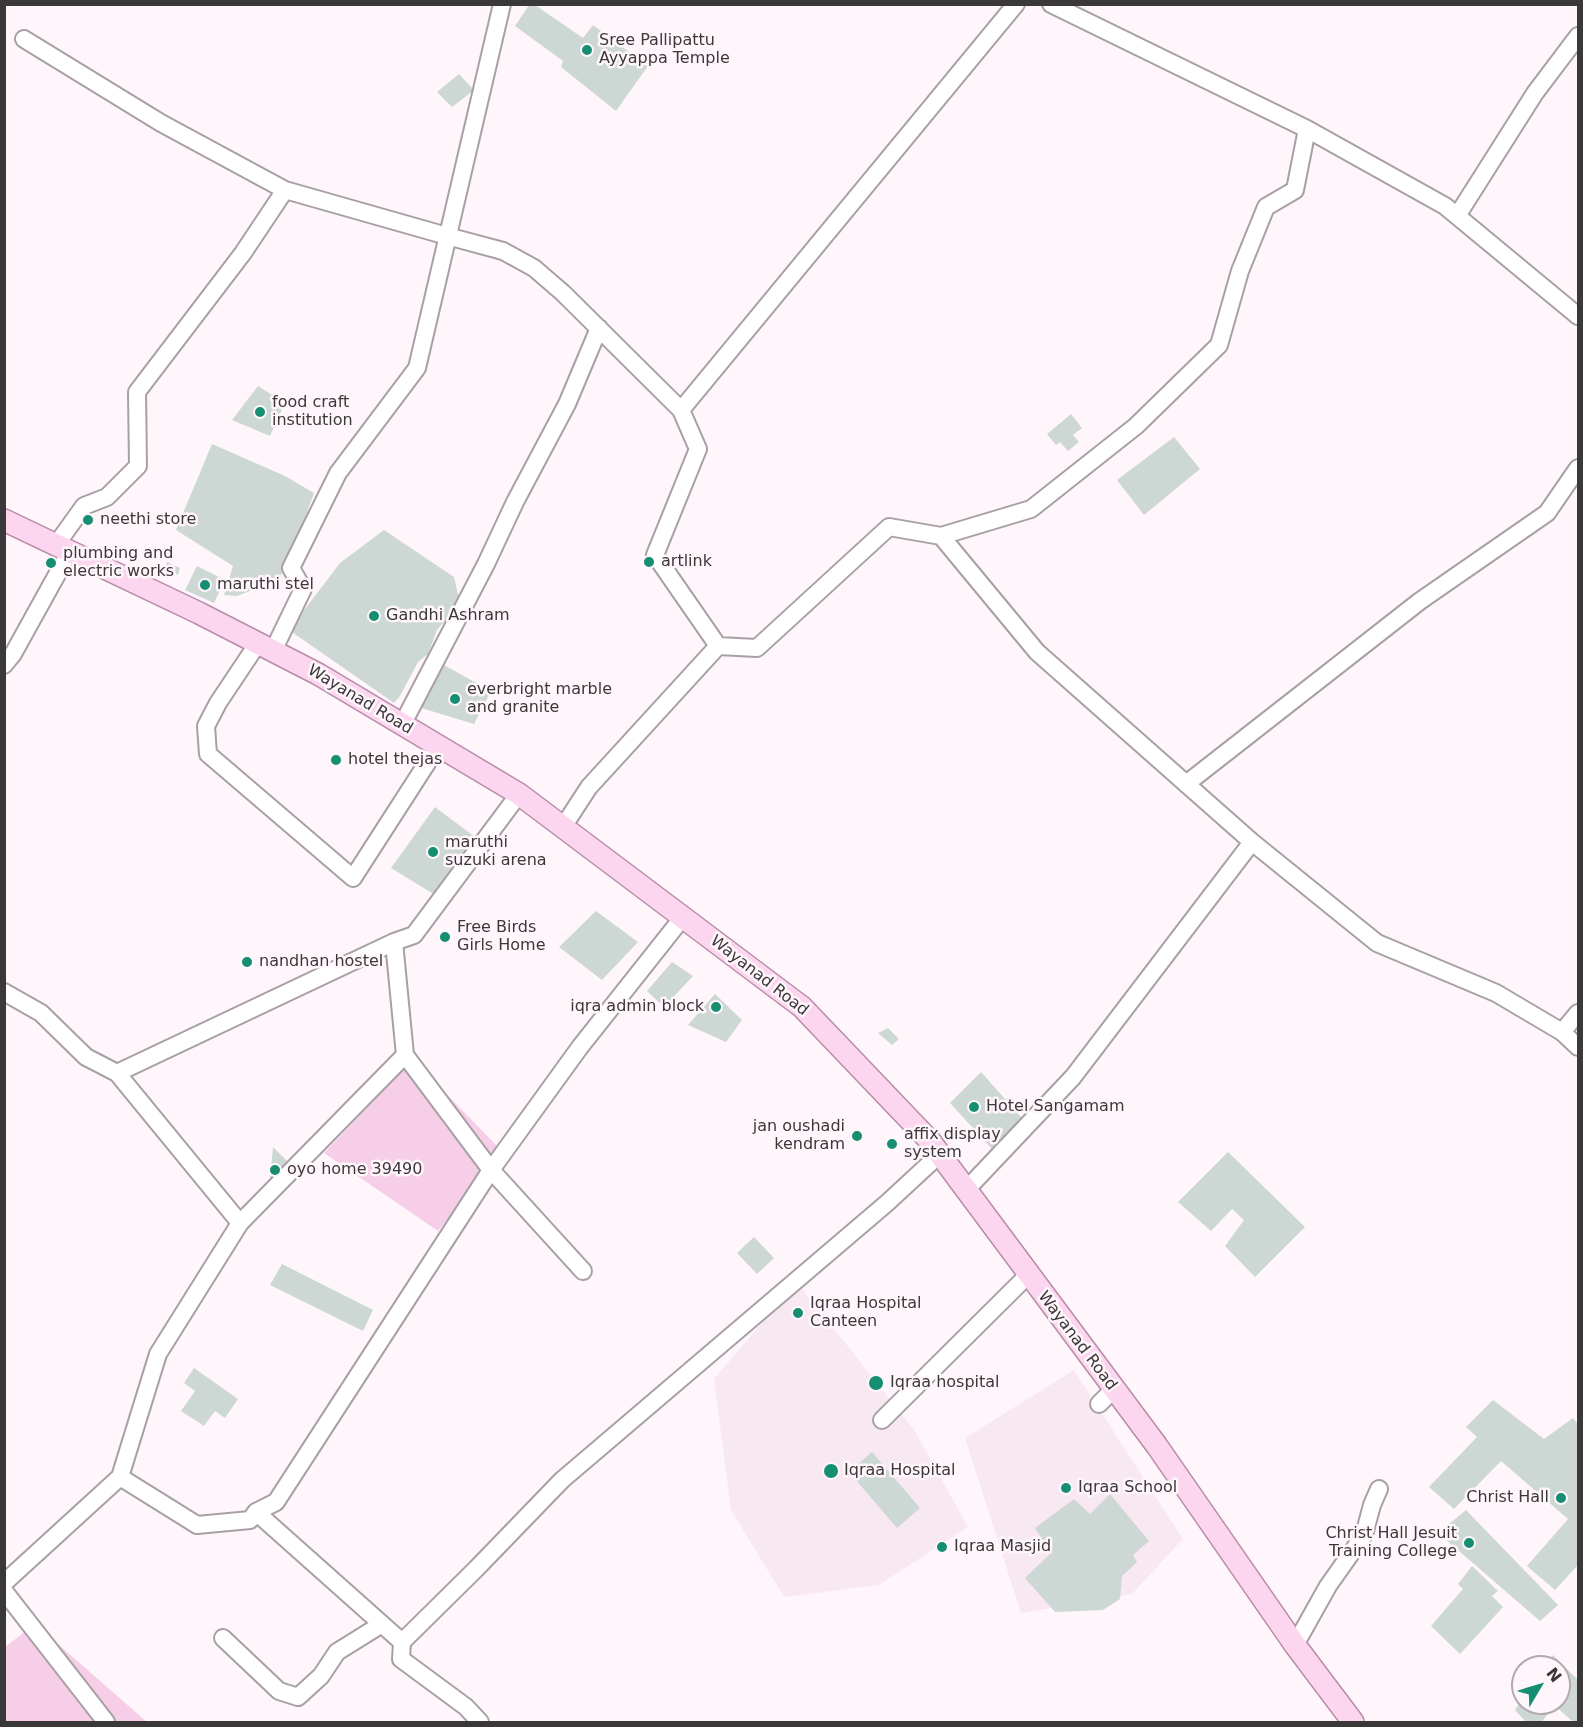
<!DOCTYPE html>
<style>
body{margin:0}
#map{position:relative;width:1583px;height:1727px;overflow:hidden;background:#fff6fc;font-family:"DejaVu Sans",sans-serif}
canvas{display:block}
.frame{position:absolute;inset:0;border:6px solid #3b383a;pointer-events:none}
.north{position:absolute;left:1511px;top:1655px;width:60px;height:60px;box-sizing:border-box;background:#fff6fc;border:2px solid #b1aaae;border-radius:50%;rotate:52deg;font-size:16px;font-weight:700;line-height:24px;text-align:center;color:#3b383a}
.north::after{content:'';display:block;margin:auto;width:21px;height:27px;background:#158e72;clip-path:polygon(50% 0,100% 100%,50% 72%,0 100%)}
</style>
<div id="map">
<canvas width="1583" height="1727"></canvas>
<div class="frame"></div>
<div class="north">N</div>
</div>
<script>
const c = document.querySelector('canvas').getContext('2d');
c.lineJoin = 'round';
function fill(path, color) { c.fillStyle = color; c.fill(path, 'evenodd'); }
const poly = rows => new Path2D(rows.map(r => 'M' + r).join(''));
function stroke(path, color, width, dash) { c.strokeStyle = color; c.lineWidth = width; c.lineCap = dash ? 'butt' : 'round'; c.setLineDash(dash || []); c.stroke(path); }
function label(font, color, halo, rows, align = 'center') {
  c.font = font + ' "DejaVu Sans",sans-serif'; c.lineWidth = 5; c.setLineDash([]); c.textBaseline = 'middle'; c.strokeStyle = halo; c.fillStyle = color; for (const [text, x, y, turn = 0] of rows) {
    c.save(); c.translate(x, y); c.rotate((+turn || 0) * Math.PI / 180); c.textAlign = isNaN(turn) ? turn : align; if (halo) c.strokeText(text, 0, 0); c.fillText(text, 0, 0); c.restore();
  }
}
fill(poly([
 [797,1282,915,1431,968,1527,879,1585,784,1597,731,1510,714,1379],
 [1074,1370,1183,1539,1132,1594,1021,1613,965,1438]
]), '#f8e8f2');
fill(poly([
 [413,1060,502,1151,438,1231,324,1153],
 [35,1624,147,1722,5,1722,5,1647]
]), '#f7cee8');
fill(poly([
 [529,5,535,5,583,38,593,25,648,66,616,111,561,67,563,61,515,26],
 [459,74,474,90,452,107,437,92],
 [258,386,285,403,270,436,232,420],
 [1071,414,1082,428,1073,435,1079,442,1068,451,1060,442,1056,445,1047,434],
 [1174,437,1200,469,1144,515,1117,480],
 [212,444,285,476,314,493,291,557,278,580,237,596,224,595,233,566,176,530],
 [87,514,95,519,91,524,82,521],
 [384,530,454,577,460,603,437,630,428,654,418,662,400,696,394,703,289,630,340,563],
 [167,562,180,568,178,575,164,569],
 [197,566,225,580,214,603,185,590],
 [442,664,491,691,474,724,418,707],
 [435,807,475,837,435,895,391,868],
 [596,911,638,942,602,980,559,947],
 [672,962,693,976,664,1007,647,991],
 [715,994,742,1020,726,1042,688,1025],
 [888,1028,899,1039,892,1045,878,1033],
 [981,1072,1022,1118,993,1150,950,1103],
 [273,1147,287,1161,270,1179],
 [1228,1152,1305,1227,1255,1277,1225,1246,1244,1220,1232,1209,1211,1231,1178,1202],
 [754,1237,774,1258,757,1274,737,1253],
 [282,1264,373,1310,363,1331,270,1285],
 [194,1368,238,1399,225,1418,215,1411,204,1426,181,1411,195,1391,184,1383],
 [1493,1400,1544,1439,1573,1418,1578,1424,1578,1565,1555,1590,1527,1566,1568,1519,1501,1461,1454,1509,1429,1487,1477,1437,1466,1427],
 [872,1452,920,1508,897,1528,849,1472],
 [1110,1494,1149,1541,1133,1555,1137,1562,1122,1576,1120,1599,1103,1610,1055,1612,1025,1578,1051,1553,1035,1528,1074,1499,1090,1514],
 [1466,1510,1558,1605,1540,1621,1438,1533],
 [1472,1566,1498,1591,1492,1596,1503,1607,1460,1654,1431,1626,1463,1589,1458,1584],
 [1553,1655,1578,1680,1578,1722,1573,1722,1554,1705,1542,1722,1526,1722,1515,1710,1523,1698,1523,1703,1559,1703,1559,1667,1545,1667]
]), '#cdd7d3');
const minor = poly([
 [1051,4,1307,129,1445,206,1578,316],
 [24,39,161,123,285,190,447,236,503,251,534,268,563,293,681,410,698,449,655,555,718,646,589,787,563,827],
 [1457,216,1535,93,1578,36],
 [681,410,1016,4],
 [941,536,1037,652,1252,842,1377,943,1496,993,1562,1032,1578,1047],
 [56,545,84,506,107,497,138,466,137,392,243,253,285,190],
 [258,643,218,703,206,726,208,754,353,878,438,746],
 [718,646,757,648,889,527,941,536,1031,509,1136,426,1219,345,1240,271,1266,207,1295,190,1307,129],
 [273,651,303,589,291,568,338,473,417,368,502,4],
 [4,665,13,654,70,551],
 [402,725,486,564,515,502,567,404,599,328],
 [1186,784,1420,601,1547,513,1578,468],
 [394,942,414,935,519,794],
 [4,992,41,1013,86,1057,117,1073,240,1223],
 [1562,1032,1578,1013],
 [117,1073,394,942,405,1055,491,1170,583,1271],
 [966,1190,1073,1077,1252,842],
 [1099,1404,1108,1395,1117,1394],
 [882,1420,1028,1275],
 [120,1477,158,1354,240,1223,405,1055],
 [256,1512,402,1642],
 [4,1583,120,1477,197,1525,250,1520,256,1512,276,1502,491,1170,580,1047,683,917],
 [4,1591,106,1722],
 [223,1638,279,1691,298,1697,321,1676,337,1652,382,1624],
 [1295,1645,1328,1586,1364,1535,1372,1505,1379,1489],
 [480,1722,466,1707,401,1659,402,1642,476,1569,562,1480,887,1203,940,1154]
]);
const major = poly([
 [4,520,199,613,318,674,519,794,802,1007,930,1141,1157,1446,1295,1645,1353,1722]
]);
stroke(minor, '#a8a0a5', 20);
stroke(major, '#b78ca8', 24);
stroke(minor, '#fff', 16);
stroke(major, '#fcd6ef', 21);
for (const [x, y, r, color] of [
 [587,50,6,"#158e72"],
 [260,412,6,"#158e72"],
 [88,520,6,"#158e72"],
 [649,562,6,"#158e72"],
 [51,563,6,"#158e72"],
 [205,585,6,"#158e72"],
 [374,616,6,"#158e72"],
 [455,699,6,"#158e72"],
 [336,760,6,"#158e72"],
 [433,852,6,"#158e72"],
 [445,937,6,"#158e72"],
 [247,962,6,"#158e72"],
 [716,1007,6,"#158e72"],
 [974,1107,6,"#158e72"],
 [857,1136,6,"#158e72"],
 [892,1144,6,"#158e72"],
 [275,1170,6,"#158e72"],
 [798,1313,6,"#158e72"],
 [876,1383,8,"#158e72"],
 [831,1471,8,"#158e72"],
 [1066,1488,6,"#158e72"],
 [1561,1498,6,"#158e72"],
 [1469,1543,6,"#158e72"],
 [942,1547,6,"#158e72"]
]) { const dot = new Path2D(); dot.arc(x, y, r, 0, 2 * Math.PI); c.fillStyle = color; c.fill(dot); stroke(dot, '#fff6fc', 2); }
label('16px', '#3b383a', '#fff6fc', [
 ["Sree Pallipattu",599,41],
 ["Ayyappa Temple",599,59],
 ["food craft",272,403],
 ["institution",272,421],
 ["neethi store",100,520],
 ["plumbing and",63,554],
 ["electric works",63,572],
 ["artlink",661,562],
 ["maruthi stel",217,585],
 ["Gandhi Ashram",386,616],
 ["everbright marble",467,690],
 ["and granite",467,708],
 ["hotel thejas",348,760],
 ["maruthi",445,843],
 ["suzuki arena",445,861],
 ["Free Birds",457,928],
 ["Girls Home",457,946],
 ["nandhan hostel",259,962],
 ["iqra admin block",704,1007,"right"],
 ["Hotel Sangamam",986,1107],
 ["jan oushadi",845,1127,"right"],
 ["kendram",845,1145,"right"],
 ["affix display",904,1135],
 ["system",904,1153],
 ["oyo home 39490",287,1170],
 ["Iqraa Hospital",810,1304],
 ["Canteen",810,1322],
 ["Iqraa hospital",890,1383],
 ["Iqraa Hospital",844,1471],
 ["Iqraa School",1078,1488],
 ["Christ Hall",1549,1498,"right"],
 ["Christ Hall Jesuit",1457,1534,"right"],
 ["Training College",1457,1552,"right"],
 ["Iqraa Masjid",954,1547]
], 'left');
label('16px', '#3b383a', '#fff6fc', [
 ["Wayanad Road",360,700,31],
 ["Wayanad Road",759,976,38],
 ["Wayanad Road",1077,1341,53]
]);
</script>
